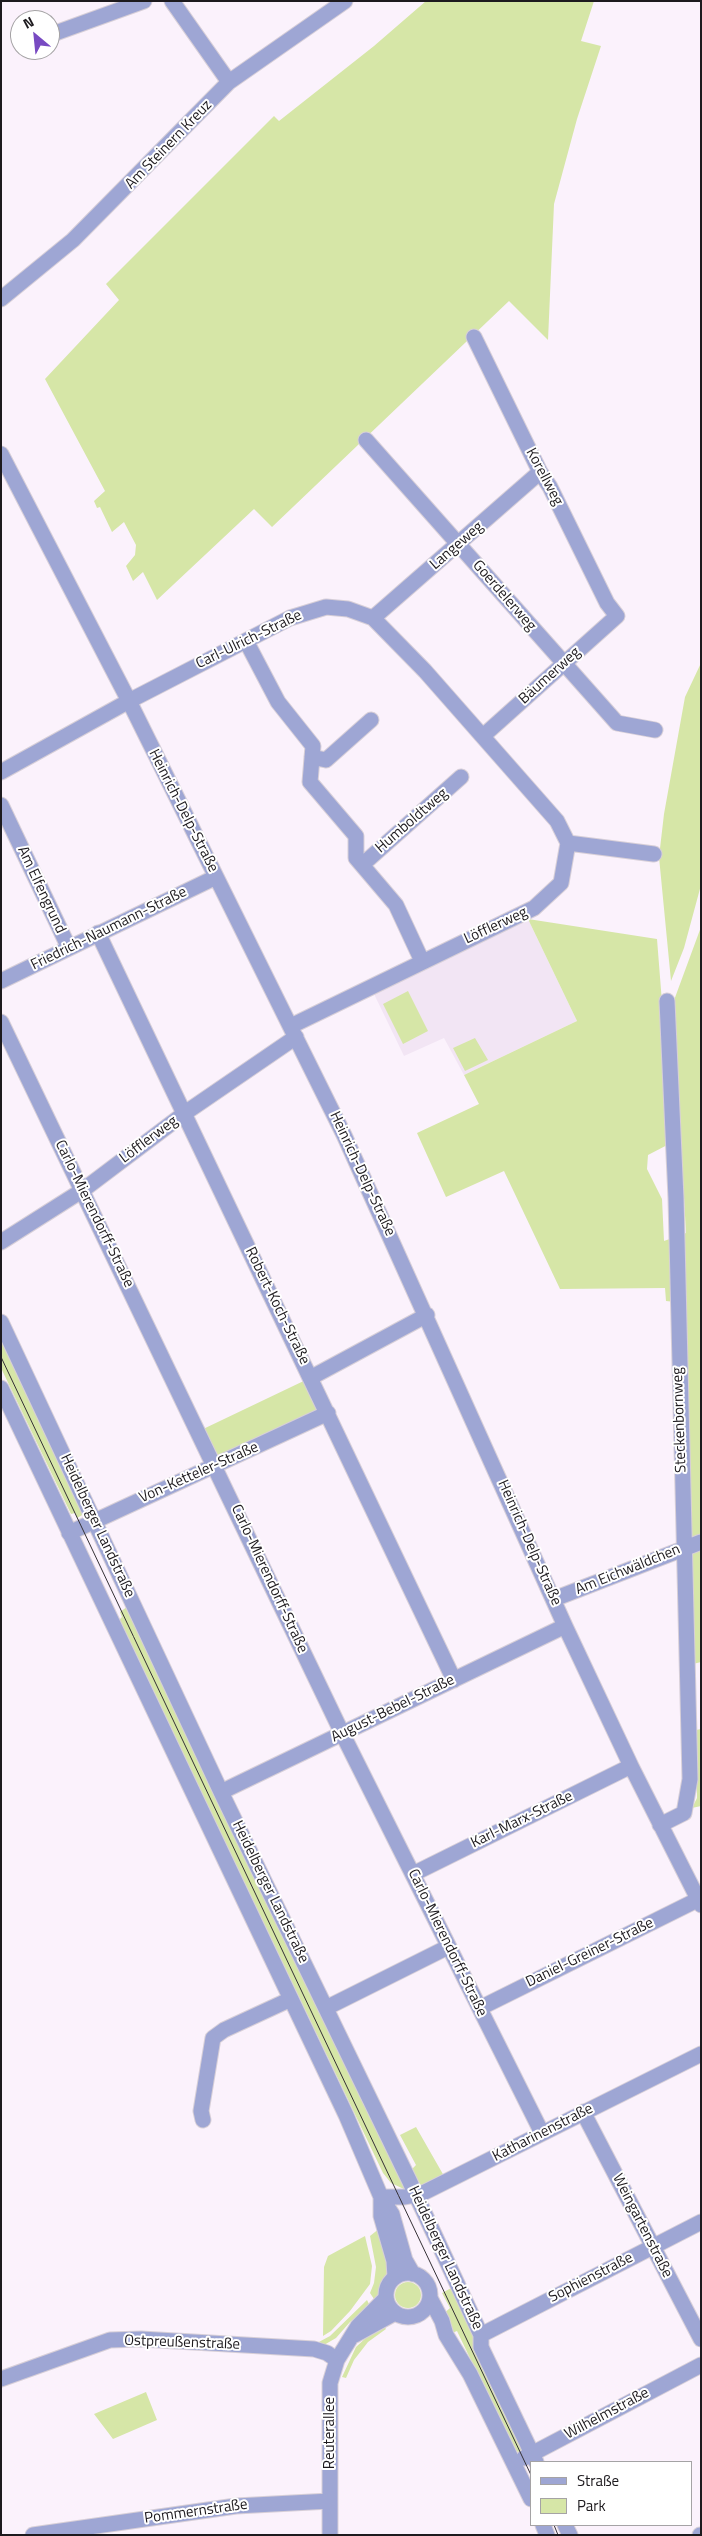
<!DOCTYPE html>
<meta charset="utf-8">
<style>
body{margin:0}
#map{position:relative;width:702px;height:2536px;overflow:hidden;background:#fbf2fc;font-family:"Titillium Web",sans-serif}
canvas{display:block}
.frame{position:absolute;inset:0;border:2px solid #1d1a1e;pointer-events:none}
.legend{position:absolute;left:530px;top:2461px;width:162px;height:65px;box-sizing:border-box;background:#fff;border:1px solid #a5a3a5;margin:0;padding:6px 9px;list-style:none;font-size:15px;color:#1d1a1e}
.legend li{display:flex;align-items:center;gap:10px;height:25px}
.legend b{width:25px;border:1px solid #a5a3a5}
.north{position:absolute;left:10px;top:10px;width:50px;height:50px;box-sizing:border-box;background:#fff;border:1px solid #a5a3a5;border-radius:50%;rotate:332deg;font-size:14px;font-weight:700;line-height:20px;text-align:center;color:#1d1a1e}
.north::after{content:'';display:block;margin:auto;width:18px;height:22px;background:#784ac2;clip-path:polygon(50% 0,100% 100%,50% 72%,0 100%)}
</style>
<div id="map">
<canvas width="702" height="2536"></canvas>
<div class="frame"></div>
<ul class="legend">
<li><b style="height:6px;background:#9ea6d4"></b>Straße</li>
<li><b style="height:14px;background:#d6e6a7"></b>Park</li>
</ul>
<div class="north">N</div>
</div>
<script>
const c = document.querySelector('canvas').getContext('2d');
c.lineJoin = 'round';
function fill(path, color) { c.fillStyle = color; c.fill(path, 'evenodd'); }
const poly = rows => new Path2D(rows.map(r => 'M' + r).join(''));
function stroke(path, color, width, dash) { c.strokeStyle = color; c.lineWidth = width; c.lineCap = dash ? 'butt' : 'round'; c.setLineDash(dash || []); c.stroke(path); }
function label(font, color, halo, rows, align = 'center') {
  c.font = font + ' "Titillium Web",sans-serif'; c.lineWidth = 4; c.setLineDash([]); c.textBaseline = 'middle'; c.strokeStyle = halo; c.fillStyle = color; for (const [text, x, y, turn = 0] of rows) {
    c.save(); c.translate(x, y); c.rotate((+turn || 0) * Math.PI / 180); c.textAlign = isNaN(turn) ? turn : align; if (halo) c.strokeText(text, 0, 0); c.fillText(text, 0, 0); c.restore();
  }
}
fill(poly([
 [528,919,577,1021,464,1075,444,1038,404,1056,374,994]
]), '#f2e5f4');
fill(poly([
 [426,1,594,1,581,41,601,46,577,119,554,204,548,340,509,301,272,527,254,509,157,600,143,572,133,581,126,566,135,555,136,545,124,522,112,532,100,507,97,508,94,501,105,491,45,379,119,300,106,284,274,116,279,121,374,46],
 [701,663,701,885,684,948,671,981,659,857,664,814,685,697],
 [528,919,657,939,673,1142,648,1155,647,1169,662,1199,664,1241,686,1233,673,1003,701,927,701,1538,690,1542,684,1303,666,1301,665,1288,560,1289,504,1171,446,1197,417,1133,479,1104,464,1075,577,1021],
 [408,991,428,1031,403,1044,383,1004],
 [475,1038,488,1060,465,1071,453,1048],
 [1,1336,84,1514,77,1518,75,1513,71,1514,1,1368],
 [312,1377,328,1413,215,1466,199,1431],
 [701,1547,701,1662,693,1664,688,1552],
 [131,1604,406,2190,391,2183,383,2173,119,1620,122,1617,120,1612],
 [701,1729,701,1806,692,1808,697,1798,696,1730],
 [416,2127,444,2176,419,2187,409,2172,416,2165,400,2135],
 [380,2228,390,2264,382,2293,376,2302,370,2293,374,2283,376,2267,370,2236],
 [365,2236,372,2266,370,2284,350,2311,331,2331,323,2336,324,2267,328,2256],
 '395 2295a13 13 0 1 1 26 0a13 13 0 1 1-26 0Z',
 [453,2287,525,2448,518,2452,514,2450,457,2331,452,2333,442,2315,450,2308,442,2293],
 [367,2300,370,2306,350,2322,336,2338,324,2345,317,2343,330,2336],
 [382,2323,386,2329,368,2342,354,2360,346,2378,342,2377,356,2347],
 [146,2392,157,2420,113,2439,94,2414]
]), '#d6e6a7');
const minor = poly([
 [172,1,229,82],
 [50,35,144,1],
 [1,299,73,240,229,82,345,1],
 [474,337,540,472,550,487,607,603,617,616,483,736],
 [366,440,617,723,655,730],
 [1,454,129,701,344,1135,565,1626,631,1766,701,1905],
 [373,618,540,472],
 [246,641,278,702,313,746,310,782,356,836,356,858,396,905,422,961],
 [312,757,326,760,371,720],
 [1,772,129,701,290,618,326,607,348,609,373,618,425,671,557,821,568,843,561,883,534,908,291,1026],
 [1,805,69,948],
 [568,843,654,854],
 [362,865,461,777],
 [98,933,454,1680],
 [1,981,216,877],
 [1,1022,342,1733,542,2133],
 [1,1242,83,1190,185,1113,296,1037],
 [1,1322,221,1792,409,2180,481,2335,481,2347,536,2462],
 [312,1377,427,1315],
 [1,1388,346,2115,381,2197,381,2216,394,2261,395,2277],
 [69,1533,328,1413],
 [554,1599,701,1542],
 [221,1792,565,1626],
 [660,1825,684,1813,690,1779,676,1198,667,1001],
 [413,1874,631,1766],
 [326,2008,448,1947],
 [480,2008,701,1898],
 [583,2112,701,2339],
 [203,2120,201,2111,213,2038,224,2030,291,1999],
 [381,2197,405,2197,421,2194,701,2054],
 [381,2197,392,2214,405,2260,413,2274],
 '386 2295a22 22 0 1 1 44 0a22 22 0 1 1-44 0Z',
 [430,2298,442,2321,446,2335,470,2374,531,2499],
 [355,2335,395,2313],
 [481,2335,701,2222],
 [1,2379,110,2340,141,2339,314,2349,327,2353,337,2360],
 [524,2458,701,2365],
 [543,2525,547,2535],
 [565,2525,570,2535],
 [33,2535,236,2506,330,2501],
 [330,2535,330,2383,337,2360,358,2326,386,2298],
 [700,2535,701,2535]
]);
stroke(minor, '#d7cfd8', 17);
stroke(minor, '#9ea6d4', 15);
stroke(poly([
 [1,1357,531,2475],
 [554,2525,558,2535]
]), '#353136', 1);
label('15px', '#1d1a1e', '#fff', [
 ["Am Steinern Kreuz",169,145,-46],
 ["Korellweg",544,477,62],
 ["Langeweg",457,546,-41],
 ["Goerdelerweg",504,596,49],
 ["Carl-Ulrich-Straße",249,640,-26],
 ["Bäumerweg",550,676,-42],
 ["Heinrich-Delp-Straße",183,811,63],
 ["Humboldtweg",412,821,-41],
 ["Am Elfengrund",41,890,65],
 ["Löfflerweg",496,926,-25],
 ["Friedrich-Naumann-Straße",109,929,-26],
 ["Löfflerweg",149,1140,-37],
 ["Heinrich-Delp-Straße",362,1174,65],
 ["Carlo-Mierendorff-Straße",94,1214,64],
 ["Robert-Koch-Straße",277,1306,64],
 ["Steckenbornweg",680,1420,-92],
 ["Von-Ketteler-Straße",199,1473,-24],
 ["Heidelberger Landstraße",97,1526,65],
 ["Heinrich-Delp-Straße",529,1543,66],
 ["Am Eichwäldchen",628,1570,-22],
 ["Carlo-Mierendorff-Straße",269,1579,65],
 ["August-Bebel-Straße",393,1709,-26],
 ["Karl-Marx-Straße",522,1820,-26],
 ["Heidelberger Landstraße",270,1892,64],
 ["Carlo-Mierendorff-Straße",447,1943,64],
 ["Daniel-Greiner-Straße",590,1953,-26],
 ["Katharinenstraße",543,2133,-27],
 ["Weingartenstraße",642,2226,63],
 ["Heidelberger Landstraße",445,2258,65],
 ["Sophienstraße",591,2278,-27],
 ["Ostpreußenstraße",182,2343,2],
 ["Wilhelmstraße",607,2414,-28],
 ["Reuterallee",330,2433,-90],
 ["Pommernstraße",196,2512,-8]
]);
</script>
